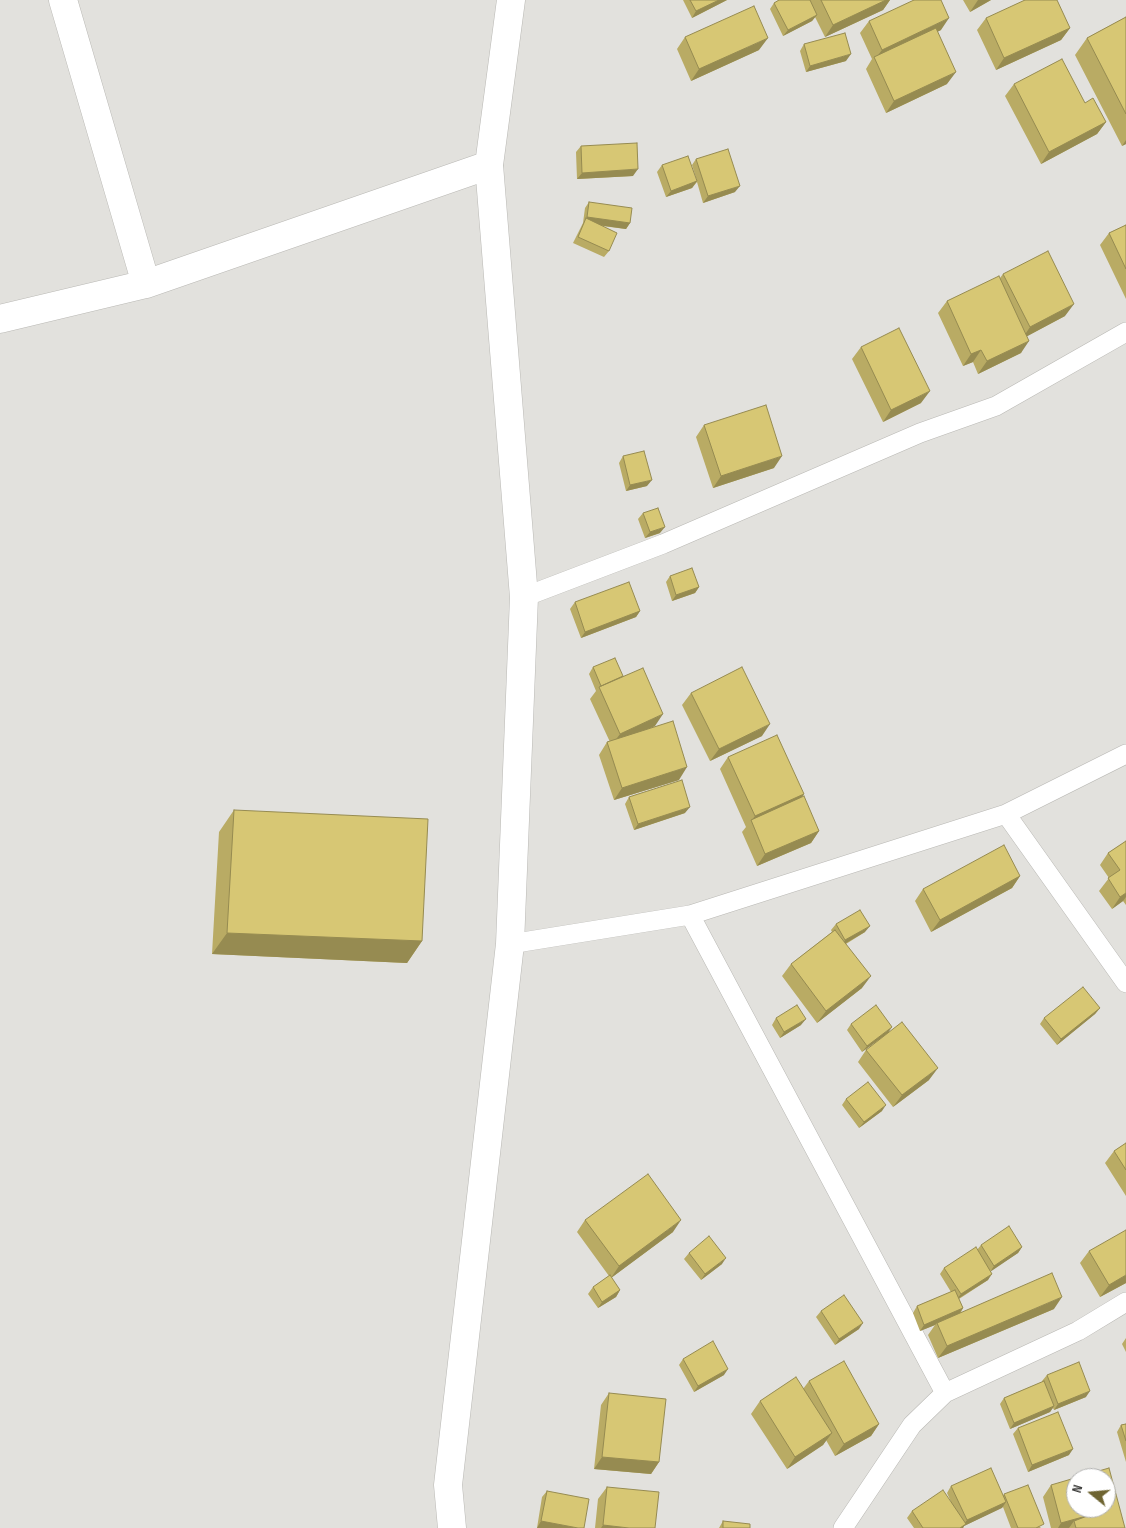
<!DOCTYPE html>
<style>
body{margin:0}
#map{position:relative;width:1126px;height:1528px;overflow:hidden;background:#e2e1dd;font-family:"Sofia Sans Condensed",sans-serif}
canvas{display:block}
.north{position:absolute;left:1066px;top:1468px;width:50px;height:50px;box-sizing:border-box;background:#fff;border:1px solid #b0b0af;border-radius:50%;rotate:287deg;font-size:14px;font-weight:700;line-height:20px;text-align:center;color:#3a3a38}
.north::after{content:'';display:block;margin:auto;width:18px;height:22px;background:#6e6431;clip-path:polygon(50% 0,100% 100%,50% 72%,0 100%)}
</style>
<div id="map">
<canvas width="1126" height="1528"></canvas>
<div class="north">N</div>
</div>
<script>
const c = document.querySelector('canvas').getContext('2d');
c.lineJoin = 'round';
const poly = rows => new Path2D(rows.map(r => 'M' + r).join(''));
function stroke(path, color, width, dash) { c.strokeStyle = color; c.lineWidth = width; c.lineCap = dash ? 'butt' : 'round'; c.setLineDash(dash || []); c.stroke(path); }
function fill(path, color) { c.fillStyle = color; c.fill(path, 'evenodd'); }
const lane = poly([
 [524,597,663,544,920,433,996,406,1126,332],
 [1006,814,1126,983],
 [690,915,945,1393],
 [510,944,690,915,1006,814,1126,754],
 [843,1528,912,1425,945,1393,1078,1331,1126,1302]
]);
const street = poly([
 [452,1528,448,1485,510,944,524,597,489,165]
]);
const secondary = poly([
 [63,0,146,284],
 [0,319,146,284,489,165,511,0]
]);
stroke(lane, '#b9b8b4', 20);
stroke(street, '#b9b8b4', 29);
stroke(secondary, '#b9b8b4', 29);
stroke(lane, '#fff', 19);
stroke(street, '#fff', 28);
stroke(secondary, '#fff', 28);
fill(poly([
 [683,0,727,0,692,18],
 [779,0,890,0,883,10,825,37,815,17,812,21,783,36,770,9,774,3],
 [963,0,991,0,970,12],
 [1126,17,1126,144,1122,146,1075,55,1087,38],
 [986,18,1070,28,1061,40,996,70,977,30],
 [869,21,941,30,937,32,947,84,886,113,866,69,872,59,860,33],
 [685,37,759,50,691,81,677,49],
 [804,44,846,61,806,72,800,51],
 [1014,84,1085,103,1106,122,1097,134,1041,164,1005,96],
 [581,146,633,176,577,179,576,152],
 [696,159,735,192,703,203,697,182,692,188,666,197,657,172,662,165,697,181,692,165],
 [589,202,630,223,626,229,602,226,609,251,604,257,573,243,583,223,585,208],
 [1126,225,1126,299,1100,245,1109,233],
 [1003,274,1065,316,1027,336,1021,353,978,374,973,362,963,366,938,313,947,301,1000,278],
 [861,347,921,403,883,422,852,359],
 [704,425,774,468,713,488,696,437],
 [623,456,647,486,626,491,619,463],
 [643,513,660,533,645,538,638,519],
 [670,576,699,587,695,593,672,601,666,582],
 [575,602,640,611,636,617,581,638,570,609],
 [593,667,623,676,655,726,647,730,679,780,614,800,599,755,607,742,610,742,590,699,596,691,589,674],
 [691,693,762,736,710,761,682,705],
 [728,757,804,794,801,798,819,831,811,843,757,866,742,832,746,827,720,769],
 [629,797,685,813,634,830,625,804],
 [234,810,422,941,407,963,212,954,219,832],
 [1126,841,1126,905,1123,901,1112,909,1099,891,1109,878,1100,865,1108,853],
 [1020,876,1012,888,931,932,915,901,923,889],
 [836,924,865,932,846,944,862,988,817,1023,782,976,791,964,832,932,831,930],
 [1100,1008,1095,1014,1057,1045,1040,1024,1044,1018],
 [776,1018,801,1025,780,1038,772,1025],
 [851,1024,888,1033,929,1080,893,1107,858,1062,866,1050,882,1037,862,1052,847,1030],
 [846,1099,882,1111,859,1128,842,1105],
 [1126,1143,1126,1196,1105,1163,1114,1151],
 [585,1220,673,1232,611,1278,620,1290,616,1297,598,1308,588,1294,593,1287,609,1276,577,1232],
 [981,1245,1022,1247,1018,1253,990,1271,988,1280,959,1299,963,1308,961,1312,1054,1309,938,1358,928,1335,935,1325,920,1331,913,1313,917,1306,951,1292,940,1274,944,1268,977,1250],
 [1089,1251,1126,1283,1100,1297,1080,1263],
 [689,1253,722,1264,701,1280,684,1259],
 [821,1311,859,1329,835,1345,816,1317],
 [1126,1338,1126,1352,1122,1344],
 [683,1359,724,1375,694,1392,679,1365],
 [1047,1375,1086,1397,1054,1410,1053,1408,1050,1412,1010,1429,1000,1404,1004,1398,1042,1382,1042,1381],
 [809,1381,879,1424,871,1436,835,1456,826,1440,823,1445,787,1469,751,1414,760,1401,803,1389],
 [609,1393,659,1462,651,1474,594,1469,601,1405],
 [1126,1424,1126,1462,1117,1432,1121,1425],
 [1018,1428,1069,1455,1028,1472,1013,1434],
 [1051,1485,1125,1528,1051,1528,1043,1497],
 [951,1486,1004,1495,1004,1494,1041,1528,1011,1528,1003,1507,964,1526,963,1528,914,1528,907,1518,912,1511,951,1502,947,1493],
 [607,1487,655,1528,595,1528,598,1499],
 [547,1491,584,1528,537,1528,542,1497],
 [723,1521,750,1528,719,1528]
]), '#b9ab64');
fill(poly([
 [719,0,727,0,692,18,696,11],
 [886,0,890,0,883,10,825,37,833,25],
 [978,0,991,0,970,12],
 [817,15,812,21,783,36,788,30],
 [949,18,941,30,876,61,875,59,882,50],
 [1070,28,1061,40,996,70,1004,58],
 [768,38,759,50,691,81,699,69],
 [851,54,846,61,806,72,810,66],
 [956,72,947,84,886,113,894,101],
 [1106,122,1097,134,1041,164,1049,152],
 [1126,140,1126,144,1122,146],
 [638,169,633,176,577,179,582,173],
 [697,181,692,188,666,197,671,191],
 [740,186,735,192,703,203,708,196],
 [587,217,630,223,626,229,584,223],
 [1074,304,1065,316,1022,339,1030,327],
 [1029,341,1021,353,978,374,987,361],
 [981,350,973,362,963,366,971,354],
 [930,391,921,403,883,422,891,410],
 [782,456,774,468,713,488,721,476],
 [652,480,647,486,626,491,630,485],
 [665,527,660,533,645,538,650,532],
 [699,587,695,593,672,601,676,595],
 [640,611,636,617,581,638,585,632],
 [663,714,655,726,611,746,620,734],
 [770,724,762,736,710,761,719,749],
 [687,767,679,780,614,800,622,788],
 [804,794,795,806,751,821,755,816],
 [690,807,685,813,634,830,638,824],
 [819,831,811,843,757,866,765,854],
 [1020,876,1012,888,931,932,940,920],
 [1126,893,1126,897,1123,901,1112,909,1120,897],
 [870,926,865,932,841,946,845,940],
 [227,933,422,941,407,963,212,954],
 [871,976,862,988,817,1023,826,1011],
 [1100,1008,1095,1014,1057,1045,1061,1039],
 [806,1019,801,1025,780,1038,784,1032],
 [892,1027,888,1033,862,1052,867,1046],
 [938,1068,929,1080,893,1107,902,1095],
 [886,1105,882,1111,859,1128,864,1122],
 [681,1220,673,1232,611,1278,619,1266],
 [1022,1247,1018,1253,990,1272,994,1266],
 [726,1258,722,1264,701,1280,705,1274],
 [992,1274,988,1280,956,1300,961,1294],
 [1126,1275,1126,1283,1100,1297,1109,1285],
 [620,1290,616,1297,598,1308,602,1302],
 [1062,1297,1054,1309,938,1358,947,1346],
 [963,1308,959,1314,937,1323,935,1325,920,1331,924,1325],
 [863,1323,859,1329,835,1345,839,1339],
 [728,1369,724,1375,694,1392,698,1386],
 [1090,1391,1086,1397,1054,1410,1058,1404],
 [1054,1406,1050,1412,1010,1429,1014,1423],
 [879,1424,871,1436,835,1456,844,1444],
 [832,1433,823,1445,787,1469,795,1457],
 [1073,1449,1069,1455,1028,1472,1032,1465],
 [602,1457,659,1462,651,1474,594,1469],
 [1006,1502,1002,1508,964,1526,963,1528,960,1528,963,1525,967,1520],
 [1090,1515,1074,1521,1069,1528,1058,1528,1061,1523],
 [541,1521,578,1528,537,1528],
 [603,1525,629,1528,601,1528]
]), '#968b51');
const building = poly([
 [690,0,719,0,696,11,690,0],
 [779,0,810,0,817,15,788,30,774,3,779,0],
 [821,0,886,0,833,25,821,0],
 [914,0,941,0,949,18,882,50,869,21,914,0],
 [1025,0,1057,0,1070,28,1004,58,986,18,1025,0],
 [754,6,768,38,699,69,685,37,754,6],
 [1126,17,1126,114,1087,38,1126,17],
 [936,28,956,72,894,101,874,57,936,28],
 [845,33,851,54,810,66,804,44,845,33],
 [1062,59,1085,103,1093,98,1106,122,1049,152,1014,84,1062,59],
 [637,143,638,169,582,173,581,146,637,143],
 [728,149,740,186,708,196,696,159,728,149],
 [688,156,697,181,671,191,662,165,688,156],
 [589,202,632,208,630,223,587,217,589,202],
 [586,218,617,233,609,251,578,237,586,218],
 [1126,225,1126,269,1109,233,1126,225],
 [1048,251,1074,304,1030,327,1003,274,1048,251],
 [999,276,1029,341,987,361,981,350,971,354,947,301,999,276],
 [899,328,930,391,891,410,861,347,899,328],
 [766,405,782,456,721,476,704,425,766,405],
 [644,451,652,480,630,485,623,456,644,451],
 [658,508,665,527,650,532,643,513,658,508],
 [692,568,699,587,676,595,670,576,692,568],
 [629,582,640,611,585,632,575,602,629,582],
 [615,658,623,676,601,686,593,667,615,658],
 [742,667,770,724,719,749,691,693,742,667],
 [643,668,663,714,620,734,599,687,643,668],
 [673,721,687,767,622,788,607,742,673,721],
 [777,735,804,794,755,816,728,757,777,735],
 [682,780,690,807,638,824,629,797,682,780],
 [804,796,819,831,765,854,751,820,804,796],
 [234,810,428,819,422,941,227,933,234,810],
 [1126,841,1126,893,1120,897,1108,878,1120,870,1108,853,1126,841],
 [1004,845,1020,876,940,920,923,889,1004,845],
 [860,910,870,926,845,940,836,924,860,910],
 [835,930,871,976,826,1011,791,964,835,930],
 [1083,987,1100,1008,1061,1039,1044,1018,1083,987],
 [797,1005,806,1019,784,1032,776,1018,797,1005],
 [876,1005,892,1027,867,1046,851,1024,876,1005],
 [902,1022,938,1068,902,1095,866,1050,902,1022],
 [868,1082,886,1105,864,1122,846,1099,868,1082],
 [1126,1143,1126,1170,1114,1151,1126,1143],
 [648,1174,681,1220,619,1266,585,1220,648,1174],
 [1009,1226,1022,1247,994,1266,981,1245,1009,1226],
 [1126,1230,1126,1275,1109,1285,1089,1251,1126,1230],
 [709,1236,726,1258,705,1274,689,1253,709,1236],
 [976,1247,992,1274,961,1294,944,1268,976,1247],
 [1052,1273,1062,1297,947,1346,937,1323,1052,1273],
 [610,1275,620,1290,602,1302,593,1287,610,1275],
 [955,1290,963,1308,924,1325,917,1306,955,1290],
 [844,1295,863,1323,839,1339,821,1311,844,1295],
 [713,1341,728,1369,698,1386,683,1359,713,1341],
 [844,1361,879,1424,844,1444,809,1381,844,1361],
 [1079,1362,1090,1391,1058,1404,1047,1375,1079,1362],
 [796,1377,832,1433,795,1457,760,1401,796,1377],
 [1044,1381,1054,1406,1014,1423,1004,1398,1044,1381],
 [609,1393,666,1399,659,1462,602,1457,609,1393],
 [1058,1412,1073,1449,1032,1465,1018,1428,1058,1412],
 [1126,1424,1126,1441,1121,1425,1126,1424],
 [991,1468,1006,1502,967,1520,951,1486,991,1468],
 [1109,1468,1125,1528,1076,1528,1074,1521,1090,1515,1061,1523,1051,1485,1109,1468],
 [1076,1478,1106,1478,1106,1508,1076,1508,1076,1478],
 [1028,1485,1044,1524,1036,1528,1018,1528,1004,1494,1028,1485],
 [607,1487,659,1492,655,1528,629,1528,603,1525,607,1487],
 [943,1490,966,1524,960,1528,923,1528,912,1511,943,1490],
 [547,1491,589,1499,584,1528,578,1528,541,1521,547,1491],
 [723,1521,750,1524,750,1528,723,1528,723,1521]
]);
fill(building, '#d7c774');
stroke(building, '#968b51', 1);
</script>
